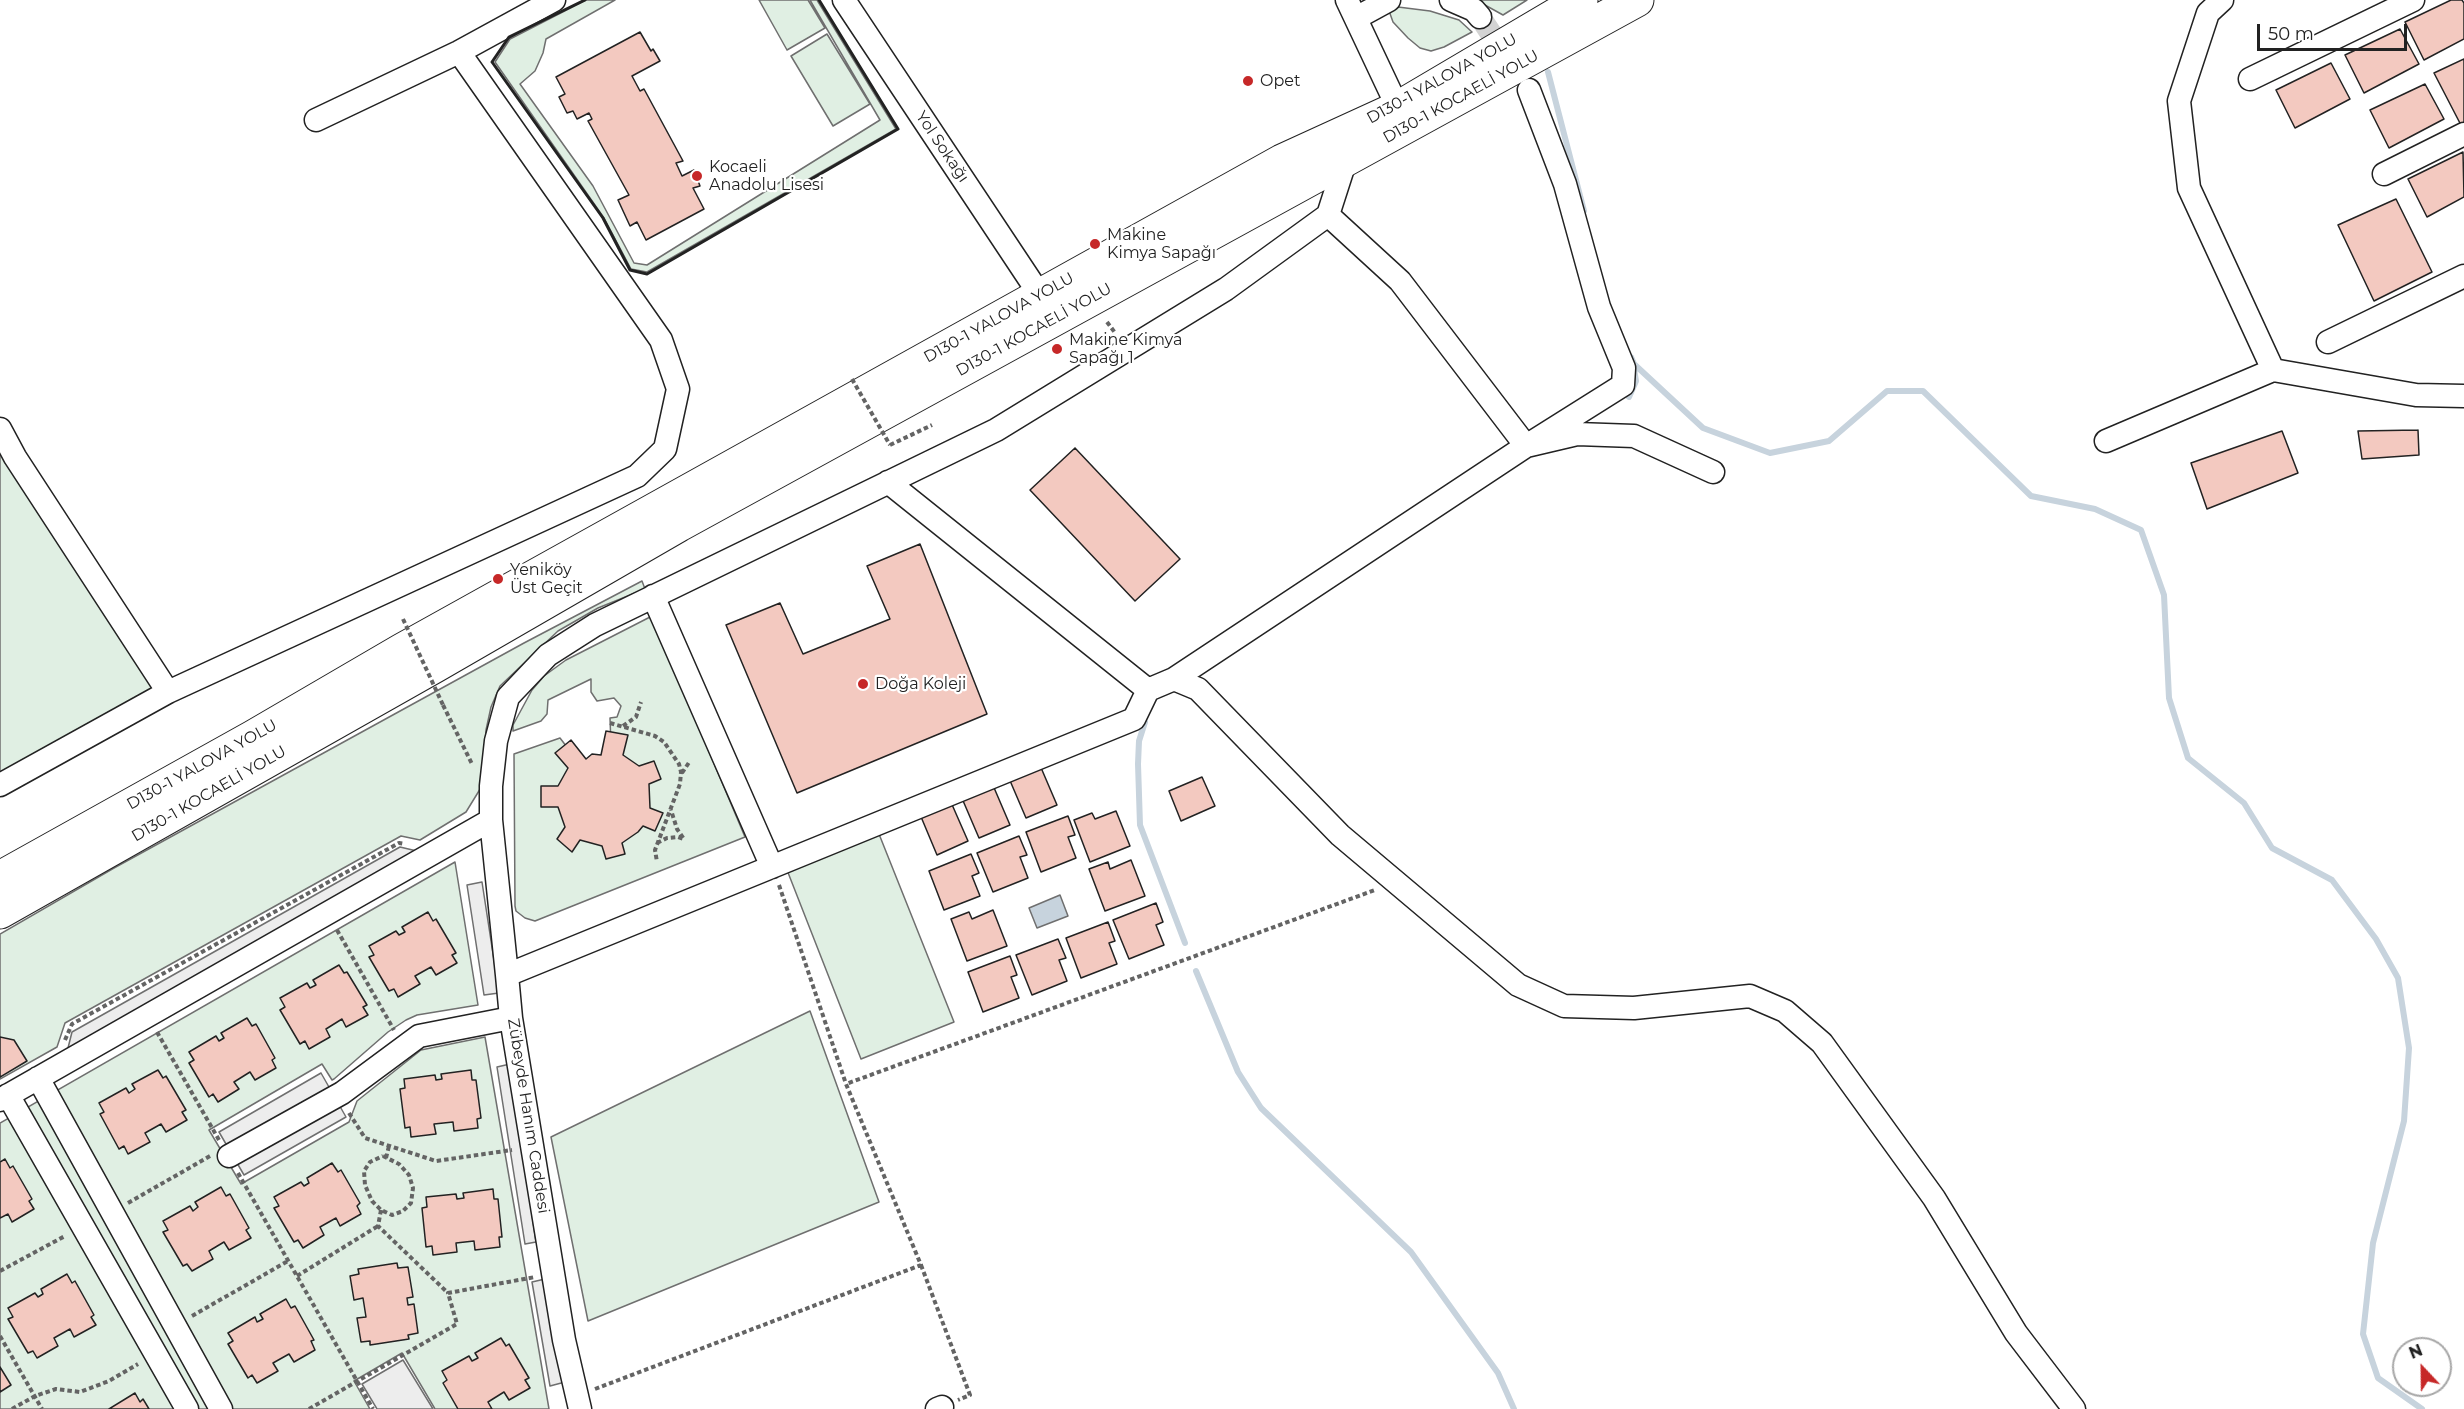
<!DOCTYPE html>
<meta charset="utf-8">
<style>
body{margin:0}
#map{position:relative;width:2464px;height:1409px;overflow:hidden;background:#fff;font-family:Montserrat,sans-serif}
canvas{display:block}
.north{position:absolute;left:2392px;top:1337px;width:60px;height:60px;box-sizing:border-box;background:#fff;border:2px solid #a7a7a7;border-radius:50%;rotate:338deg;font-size:16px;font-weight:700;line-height:24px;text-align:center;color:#222}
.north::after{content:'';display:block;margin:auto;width:21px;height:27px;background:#c62828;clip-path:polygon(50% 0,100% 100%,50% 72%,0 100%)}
.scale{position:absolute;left:2257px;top:24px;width:150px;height:27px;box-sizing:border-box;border:3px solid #222;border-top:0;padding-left:8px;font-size:18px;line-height:21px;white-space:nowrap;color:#222;-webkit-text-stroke:4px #fff;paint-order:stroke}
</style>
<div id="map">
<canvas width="2464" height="1409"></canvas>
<div class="north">N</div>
<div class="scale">50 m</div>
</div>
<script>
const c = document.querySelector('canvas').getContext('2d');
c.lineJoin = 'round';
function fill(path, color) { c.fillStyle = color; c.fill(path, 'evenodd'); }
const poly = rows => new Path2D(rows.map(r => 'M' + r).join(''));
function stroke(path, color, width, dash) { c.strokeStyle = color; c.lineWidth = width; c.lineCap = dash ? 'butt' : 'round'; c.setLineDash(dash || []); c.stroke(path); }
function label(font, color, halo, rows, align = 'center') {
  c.font = font + ' Montserrat,sans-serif'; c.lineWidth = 4.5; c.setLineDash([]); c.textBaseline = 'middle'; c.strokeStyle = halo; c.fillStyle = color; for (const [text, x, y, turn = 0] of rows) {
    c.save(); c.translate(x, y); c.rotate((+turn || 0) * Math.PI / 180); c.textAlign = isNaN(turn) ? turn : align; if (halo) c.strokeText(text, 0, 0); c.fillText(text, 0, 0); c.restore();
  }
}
const green = poly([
 [586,0,615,0,546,39,543,53,535,71,520,84,593,186,634,263,647,265,880,120,810,0,817,0,896,129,647,272,631,269,604,218,495,62,510,39,586,0],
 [759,0,808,0,825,28,787,50,759,0],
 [1476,0,1527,0,1503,15,1476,0],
 [1398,7,1430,11,1459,20,1472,32,1444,47,1431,51,1420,48,1408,38,1393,22,1388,8,1398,7],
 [827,34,870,104,833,126,791,56,827,34],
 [0,429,168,692,0,785,0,429],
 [642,581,645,589,598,608,558,631,500,686,491,707,486,730,482,786,466,812,420,840,401,836,65,1023,57,1047,0,1079,0,934,114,868,524,643,642,581],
 [652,616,745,837,535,921,525,918,516,911,515,906,514,754,560,738,586,772,611,746,610,718,617,717,621,706,614,698,597,701,591,692,591,679,548,700,547,714,541,721,513,731,513,725,532,690,544,676,566,660,652,616],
 [879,834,954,1022,861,1059,787,870,879,834],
 [455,862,478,1005,417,1015,406,1020,388,1032,334,1079,332,1080,322,1064,209,1130,241,1184,349,1122,357,1101,421,1050,485,1037,549,1409,435,1409,402,1353,354,1381,370,1409,0,1409,0,1123,455,862],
 [810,1011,879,1202,588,1321,551,1137,810,1011]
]);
fill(green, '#e0efe3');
stroke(green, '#6f6f6f', 1.5);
const parking = poly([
 [400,847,421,852,67,1052,72,1032,400,847],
 [482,882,499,993,484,995,467,885,482,882],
 [510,1064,536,1242,525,1244,497,1067,510,1064],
 [321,1073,346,1117,244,1175,219,1132,321,1073],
 [545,1279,565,1382,550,1386,532,1282,545,1279],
 [403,1360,433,1409,377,1409,362,1384,403,1360]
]);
fill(parking, '#ededed');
stroke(parking, '#6f6f6f', 1.5);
const water = poly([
 [1060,895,1068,916,1037,928,1029,908,1060,895]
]);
fill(water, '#c7d3dd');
stroke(water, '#6f6f6f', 1.5);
stroke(poly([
 [1548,72,1584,211],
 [1631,357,1634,364,1703,428,1770,453,1829,441,1887,391,1923,391,2031,496,2095,509,2141,530,2164,595,2169,698,2188,758,2244,803,2272,848,2332,880,2376,939,2398,978,2409,1048,2404,1121,2373,1243,2363,1334,2378,1378,2422,1409],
 [1629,397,1636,381,1634,369],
 [1145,722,1139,741,1138,764,1140,825,1185,943],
 [1196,971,1238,1072,1261,1108,1411,1252,1498,1373,1514,1409]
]), '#c7d3dd', 6);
const building = poly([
 [2451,0,2462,0,2464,3,2464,39,2424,60,2405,22,2451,0],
 [2400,29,2419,64,2364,93,2345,55,2400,29],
 [640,32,651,51,653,49,660,61,632,76,640,91,644,89,683,161,676,163,682,176,694,170,700,186,693,188,704,209,646,240,637,222,630,226,618,200,629,195,588,121,592,119,589,113,577,119,573,111,567,113,559,97,565,94,556,77,640,32],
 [2464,59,2464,129,2463,129,2434,73,2464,59],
 [2331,63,2350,99,2295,128,2276,90,2331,63],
 [2425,84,2444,119,2389,148,2370,110,2425,84],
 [2463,152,2464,197,2427,217,2408,179,2463,152],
 [2396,199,2432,272,2374,301,2338,225,2396,199],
 [2418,430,2419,455,2362,459,2358,431,2418,430],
 [2282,431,2298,473,2207,509,2191,463,2282,431],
 [1075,448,1180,559,1135,601,1030,490,1075,448],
 [920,544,987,714,797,793,726,625,780,603,803,654,890,619,867,566,920,544],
 [606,731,628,735,623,755,639,766,654,761,661,779,649,784,650,808,663,813,655,831,643,826,638,832,622,843,625,854,606,859,602,846,580,840,572,852,557,839,565,827,558,807,541,807,541,786,558,786,568,768,555,753,571,740,586,759,592,754,601,755,606,731],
 [1039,763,1057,805,1026,818,1008,776,1039,763],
 [1202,777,1215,806,1181,821,1169,791,1202,777],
 [992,783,1010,825,979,838,961,796,992,783],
 [950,800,968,841,937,855,919,812,950,800],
 [1116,811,1130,846,1090,862,1074,820,1092,813,1095,819,1116,811],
 [1068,816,1075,835,1068,837,1076,858,1041,872,1026,832,1068,816],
 [1019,836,1027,855,1020,857,1028,878,993,892,977,853,1019,836],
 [971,854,979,873,972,876,980,896,944,910,929,871,971,854],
 [1131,860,1145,896,1105,911,1089,869,1108,862,1110,869,1131,860],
 [1156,903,1163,922,1156,925,1164,945,1129,959,1113,920,1156,903],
 [993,910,1007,946,967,961,951,919,969,912,972,919,993,910],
 [428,912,433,921,436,919,456,953,452,955,457,963,436,975,431,967,415,976,420,984,398,997,394,989,389,991,369,957,374,955,369,946,396,931,399,935,405,932,402,927,428,912],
 [1108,922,1115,941,1109,943,1117,964,1081,978,1066,938,1108,922],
 [1058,939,1066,958,1059,960,1067,981,1032,995,1016,955,1058,939],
 [1010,956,1017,975,1011,977,1019,998,983,1012,968,972,1010,956],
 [339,965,344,973,347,972,367,1005,363,1007,368,1015,346,1027,342,1019,326,1029,330,1037,309,1049,305,1041,300,1044,280,1010,285,1007,280,998,307,983,310,988,316,985,313,980,339,965],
 [247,1018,252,1026,256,1024,275,1058,272,1060,276,1068,255,1080,250,1072,234,1082,239,1089,218,1102,213,1094,209,1097,189,1063,194,1060,189,1052,216,1036,219,1041,224,1038,221,1033,247,1018],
 [0,1037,14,1040,27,1061,0,1077,0,1037],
 [158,1070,163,1078,166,1076,186,1110,182,1112,187,1120,166,1132,161,1124,145,1133,150,1142,128,1154,124,1146,119,1149,100,1114,104,1112,99,1103,126,1088,129,1093,135,1089,132,1084,158,1070],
 [471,1070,472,1080,476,1080,481,1118,477,1119,478,1128,454,1131,453,1122,434,1124,436,1134,411,1137,410,1127,405,1128,400,1089,405,1088,404,1079,435,1075,436,1080,442,1079,441,1074,471,1070],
 [5,1159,10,1168,13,1166,32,1199,29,1201,34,1209,12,1222,8,1214,0,1218,0,1162,5,1159],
 [332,1163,338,1172,341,1170,360,1203,357,1206,361,1214,340,1226,336,1218,320,1227,324,1235,303,1248,298,1240,294,1242,274,1208,279,1206,274,1197,301,1182,304,1186,309,1183,307,1178,332,1163],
 [221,1187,226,1196,230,1194,249,1228,246,1230,251,1238,229,1250,224,1242,209,1251,213,1259,192,1271,187,1264,183,1266,163,1232,168,1230,163,1221,190,1206,193,1211,198,1207,195,1202,221,1187],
 [493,1189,494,1199,498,1199,502,1237,499,1237,500,1247,475,1250,474,1241,456,1243,457,1252,433,1255,432,1246,426,1247,422,1208,427,1207,426,1197,456,1194,457,1199,464,1198,463,1193,493,1189],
 [397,1263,398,1268,408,1267,413,1297,407,1298,408,1305,414,1304,418,1333,408,1335,409,1339,370,1345,370,1341,361,1342,357,1318,366,1317,363,1298,354,1300,350,1276,359,1274,358,1269,397,1263],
 [67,1274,72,1283,75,1281,94,1315,91,1317,96,1325,74,1337,70,1329,54,1338,58,1346,37,1358,33,1351,28,1353,8,1319,13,1317,8,1308,35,1293,38,1297,43,1294,41,1289,67,1274],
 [286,1299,291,1308,295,1306,314,1340,311,1341,315,1350,294,1362,289,1354,273,1363,278,1371,257,1383,252,1375,248,1378,228,1344,233,1341,228,1333,255,1317,257,1322,263,1319,260,1314,286,1299],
 [501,1338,506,1346,509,1344,529,1378,525,1380,530,1388,509,1400,504,1392,488,1402,492,1409,458,1409,443,1383,447,1380,442,1371,469,1356,472,1361,478,1358,475,1353,501,1338],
 [0,1367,11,1385,0,1392,0,1367],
 [135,1393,140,1402,143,1399,149,1409,109,1409,135,1393]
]);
fill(building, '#f3c9c0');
stroke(building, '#222', 1.5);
stroke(poly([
 [1480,17,1508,59]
]), '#d3d3d3', 22, [22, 11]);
const minor = poly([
 [844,0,1040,295],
 [1347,0,1398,108],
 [1451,0,1474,10,1480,17],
 [2222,0,2208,13,2179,101,2189,188,2273,370],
 [1356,18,1389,0],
 [2250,79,2413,0],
 [316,120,459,52,554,0],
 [2384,174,2464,134],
 [1328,215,1400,281,1526,446,1577,434,1634,436,1713,472],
 [2328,342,2464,276],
 [0,429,15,457,168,692,637,476,665,449,678,389,661,340,459,52],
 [2106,441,2273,370,2416,395,2464,396],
 [653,596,772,867],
 [1174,679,1526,446,1623,385,1624,368,1599,307,1565,184,1529,90],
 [1148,690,1174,679,1198,689,1340,835,1518,985,1564,1006,1634,1008,1750,996,1785,1011,1822,1043,1934,1198,2016,1333,2074,1409],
 [0,785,168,692],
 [507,975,1134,719,1148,690,888,482],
 [38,1078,221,1409],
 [8,1095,187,1409],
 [0,1100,491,820],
 [229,1156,342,1093,419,1036,511,1018],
 [580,1409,564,1340,511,1018,507,975,491,820,491,786,496,741,508,697,548,655,595,625,996,430,1226,289,1328,215,1346,159],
 [937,1409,942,1407]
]);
const highway = poly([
 [0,878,253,737,402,650,1282,161,1398,108,1581,0],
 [0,912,435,666,679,525,1637,0]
]);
stroke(minor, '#222', 25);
stroke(highway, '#222', 35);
stroke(poly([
 [1107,322,1116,334],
 [890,445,932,425],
 [443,705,472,764],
 [610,723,655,736,664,742,679,764,681,772,680,784,655,850,657,862],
 [623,726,636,717,641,702],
 [682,773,690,761],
 [657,843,667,838,678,837,684,839,677,829,671,810],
 [779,885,846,1084],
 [337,930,394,1030],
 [157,1032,219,1140],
 [65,1040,72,1024,399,843,405,844],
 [349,1113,365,1138,436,1161,512,1150],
 [383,1156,399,1164,409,1175,413,1188,411,1203,403,1211,392,1215,381,1210,372,1201,365,1185,364,1171,370,1162,383,1156],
 [386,1158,389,1146],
 [238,1173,373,1409],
 [128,1203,210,1156],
 [381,1210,378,1226,448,1293],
 [921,1265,970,1395,958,1400],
 [0,1271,65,1236],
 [297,1276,378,1226],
 [192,1316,288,1261],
 [0,1336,42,1409],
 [595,1389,921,1265,846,1084,1375,890],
 [12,1409,35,1396,56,1389,80,1392,109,1381,138,1364],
 [309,1409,457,1324,448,1293,535,1277]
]), '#646464', 4, [4.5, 3]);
stroke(minor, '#fff', 22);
stroke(highway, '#fff', 33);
stroke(poly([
 [852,379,890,445],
 [403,619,443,705]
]), '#646464', 4, [4.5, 3]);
stroke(poly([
 [585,0,509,37,492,62,603,218,630,270,647,274,898,129,819,0]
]), '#222', 3);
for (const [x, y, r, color] of [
 [1248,81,6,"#c62828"],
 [697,176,6,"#c62828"],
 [1095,244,6,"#c62828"],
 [1057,349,6,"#c62828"],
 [498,579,6,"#c62828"],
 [863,684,6,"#c62828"]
]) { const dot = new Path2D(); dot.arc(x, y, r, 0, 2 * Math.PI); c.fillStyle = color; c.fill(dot); stroke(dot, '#fff', 2); }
label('16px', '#222', '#fff', [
 ["D130-1 YALOVA YOLU",1442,79,-29],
 ["D130-1 KOCAELİ YOLU",1461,97,-29],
 ["Yol Sokağı",942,147,56],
 ["D130-1 YALOVA YOLU",999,318,-29],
 ["D130-1 KOCAELİ YOLU",1034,330,-29],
 ["D130-1 YALOVA YOLU",202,765,-29],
 ["D130-1 KOCAELİ YOLU",209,794,-30],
 ["Zübeyde Hanım Caddesi",528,1116,81]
]);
label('16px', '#222', '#fff', [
 ["Opet",1260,81],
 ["Kocaeli",709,167],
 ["Anadolu Lisesi",709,185],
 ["Makine",1107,235],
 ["Kimya Sapağı",1107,253],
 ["Makine Kimya",1069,340],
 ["Sapağı 1",1069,358],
 ["Yeniköy",510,570],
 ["Üst Geçit",510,588],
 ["Doğa Koleji",875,684]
], 'left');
</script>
